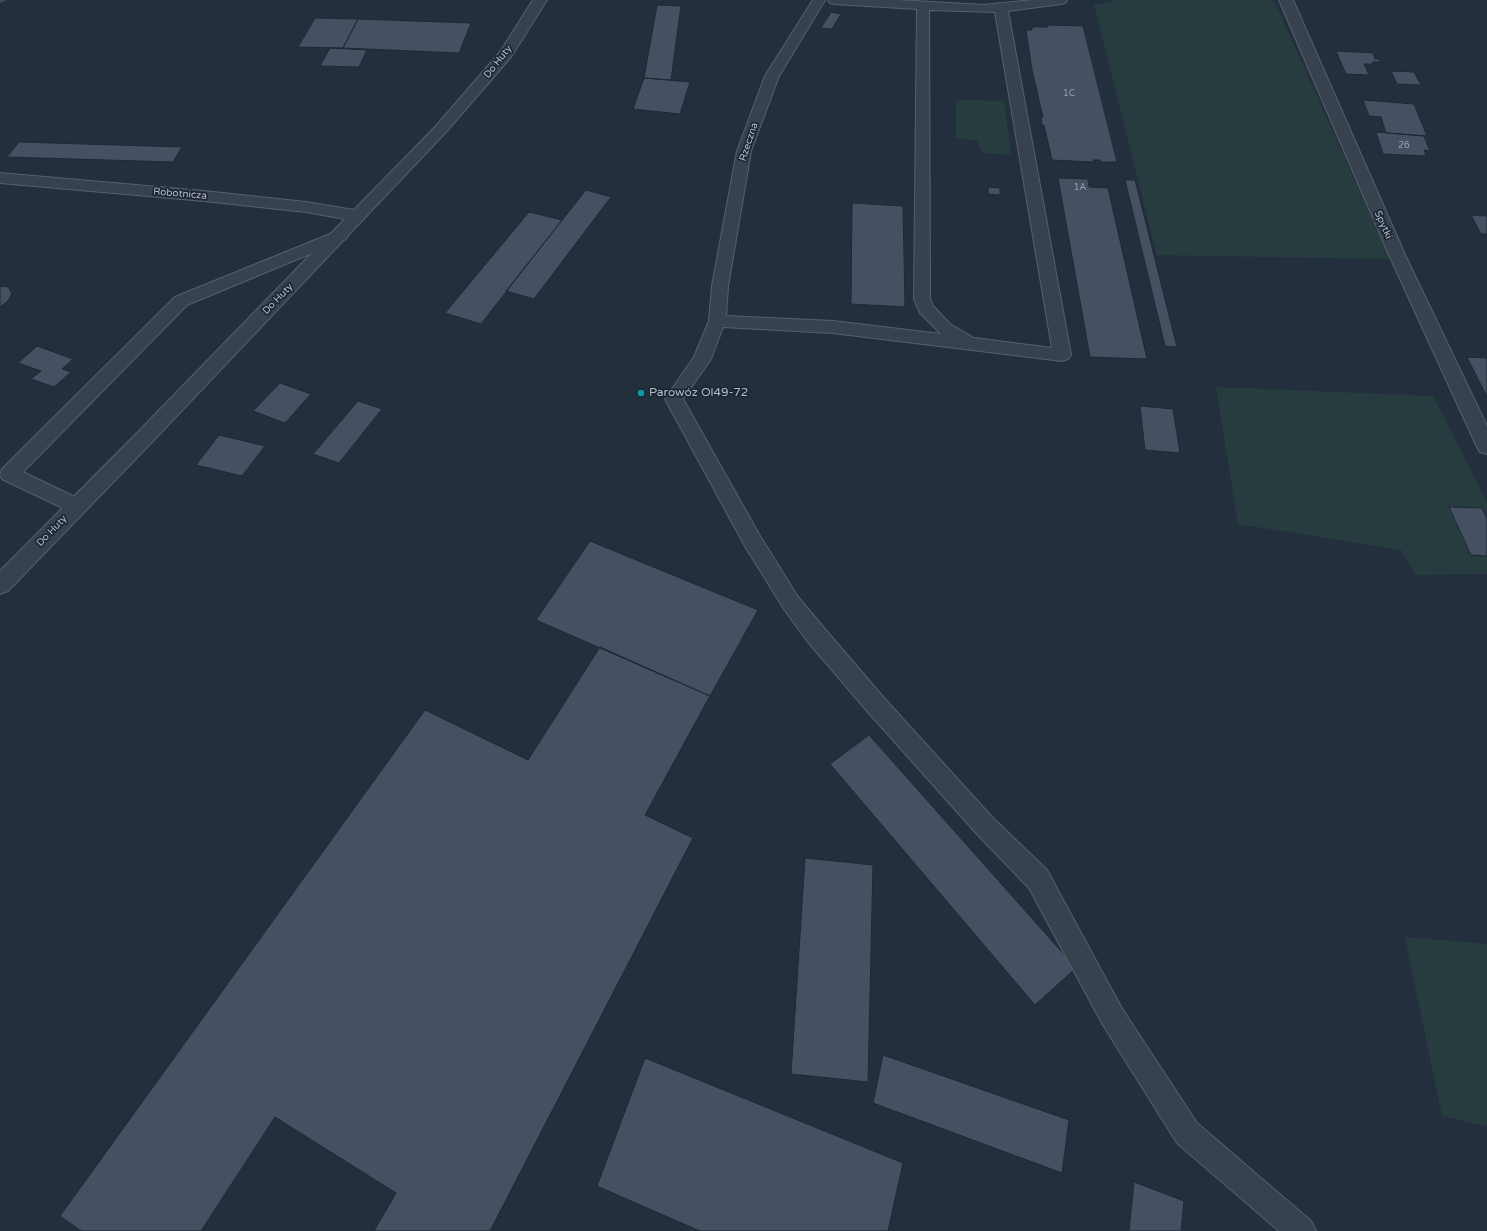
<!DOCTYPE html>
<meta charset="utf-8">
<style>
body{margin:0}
canvas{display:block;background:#242f3e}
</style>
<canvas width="1487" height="1231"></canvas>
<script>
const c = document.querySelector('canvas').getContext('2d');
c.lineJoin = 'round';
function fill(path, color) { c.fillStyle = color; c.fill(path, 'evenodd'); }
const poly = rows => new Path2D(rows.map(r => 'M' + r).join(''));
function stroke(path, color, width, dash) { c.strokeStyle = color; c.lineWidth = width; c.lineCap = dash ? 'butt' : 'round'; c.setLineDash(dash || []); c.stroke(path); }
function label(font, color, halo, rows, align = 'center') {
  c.font = font + ' "Varela Round",sans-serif'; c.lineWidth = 3.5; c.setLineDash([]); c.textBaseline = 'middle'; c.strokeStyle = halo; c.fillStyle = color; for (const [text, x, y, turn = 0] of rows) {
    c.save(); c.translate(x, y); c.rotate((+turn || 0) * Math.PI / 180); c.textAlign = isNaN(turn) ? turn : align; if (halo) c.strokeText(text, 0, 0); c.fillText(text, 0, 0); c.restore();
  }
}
fill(poly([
 [1117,0,1274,0,1390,259,1157,255,1094,5],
 [956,100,1004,101,1011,155,982,153,978,141,956,138],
 [1216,387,1433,396,1487,503,1487,574,1416,575,1401,550,1238,524],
 [1405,937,1487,944,1487,1127,1442,1116]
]), '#263c3f');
fill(poly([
 [0,0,7,0,0,3,0,0]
]), '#394c67');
const building = poly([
 [657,5,681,6,671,80,644,78,657,5],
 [831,12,841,14,832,29,821,28,831,12],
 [315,18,358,19,343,48,298,47,315,18],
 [358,19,471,23,459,53,343,48,358,19],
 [1047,25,1083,26,1117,162,1100,162,1100,160,1093,160,1094,162,1052,160,1044,125,1042,125,1041,118,1043,117,1032,70,1026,30,1032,30,1032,27,1048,27,1047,25],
 [330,48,367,50,359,67,320,66,330,48],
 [1336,51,1373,53,1375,59,1379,59,1380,62,1372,62,1374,64,1364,64,1369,75,1346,74,1336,51],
 [1391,71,1414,72,1421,85,1397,84,1391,71],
 [644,78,690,82,680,114,633,109,644,78],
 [1363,100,1414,104,1427,136,1386,133,1381,117,1369,116,1363,100],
 [1376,132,1424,136,1430,151,1424,150,1426,156,1383,154,1376,132],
 [19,142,182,147,173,162,7,157,19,142],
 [1058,178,1088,179,1089,187,1108,188,1147,359,1090,357,1058,178],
 [1125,180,1135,180,1177,347,1165,346,1125,180],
 [988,187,1000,188,1000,195,988,194,988,187],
 [586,190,611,197,534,299,506,291,586,190],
 [852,203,903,206,905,307,851,304,852,203],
 [529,212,562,220,481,324,445,313,529,212],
 [1471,215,1487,216,1487,234,1481,234,1471,215],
 [0,286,8,287,12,293,8,301,0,307,0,286],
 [37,346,73,359,62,369,71,372,54,387,31,379,41,371,18,363,37,346],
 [1467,357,1487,358,1487,397,1467,357],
 [280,383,311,394,285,423,253,411,280,383],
 [358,401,382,409,339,463,313,454,358,401],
 [1140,406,1173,409,1180,453,1145,450,1140,406],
 [219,435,265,446,242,476,196,465,219,435],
 [1449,507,1482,508,1487,519,1487,556,1471,555,1449,507],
 [590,541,758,610,710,696,536,620,590,541],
 [600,647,710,696,645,815,693,838,490,1231,374,1231,396,1193,275,1117,201,1231,81,1231,60,1216,425,710,528,760,600,647],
 [869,735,1076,968,1035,1005,830,764,869,735],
 [805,858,873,865,868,1082,791,1074,805,858],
 [883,1055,1069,1120,1062,1173,873,1103,883,1055],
 [645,1058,903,1163,888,1231,700,1231,597,1186,645,1058],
 [1134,1182,1184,1201,1181,1231,1129,1231,1134,1182]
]);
fill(building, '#455162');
stroke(building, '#1f2835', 1);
const lane = poly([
 [813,0,825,0,779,76,751,151,728,286,726,316,833,321,941,334,920,313,914,299,917,9,834,4,830,3,828,0,897,0,984,5,1033,0,1067,0,1065,3,1061,4,1008,11,1071,355,1068,359,1062,361,833,333,723,327,711,359,683,399,760,536,798,597,824,628,884,698,992,817,1047,870,1121,1007,1197,1123,1311,1221,1316,1231,1279,1231,1177,1143,1103,1025,1029,888,976,833,868,712,808,642,784,609,746,548,665,399,694,357,709,321,712,286,737,151,765,76,813,0],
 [929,10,995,12,1052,348,974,338,950,324,933,306,930,299,929,10],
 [340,230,346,231,348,235,346,239,187,305,23,472,83,501,86,506,83,511,76,514,69,511,2,479,0,475,2,469,175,297,340,230]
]);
const street = poly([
 [533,0,547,0,511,57,446,132,152,442,8,591,0,594,0,571,138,432,345,219,306,212,204,201,0,183,0,173,204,191,306,202,354,210,436,126,500,52,533,0],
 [1279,0,1293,0,1406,257,1487,426,1487,454,1480,452,1477,447,1390,257,1279,0]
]);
stroke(lane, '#565f6c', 2);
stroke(street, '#565f6c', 2);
fill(lane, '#38414e');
fill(street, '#38414e');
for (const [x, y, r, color] of [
 [641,393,4,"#0f9aa8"]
]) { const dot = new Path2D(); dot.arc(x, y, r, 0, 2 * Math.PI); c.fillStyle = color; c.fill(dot); stroke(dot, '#1d2633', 1.5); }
label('9px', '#98a1af', null, [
 ["1C",1069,94],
 ["26",1404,146],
 ["1A",1080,188]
]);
label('10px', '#b4bcc9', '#1d2633', [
 ["Do Huty",498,62,-52],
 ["Rzeczna",749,142,-72],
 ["Robotnicza",180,194,5],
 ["Spytki",1383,225,66],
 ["Do Huty",278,299,-46],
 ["Do Huty",52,531,-46]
]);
label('12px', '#b4bcc9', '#1d2633', [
 ["Parowóz Ol49-72",649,393]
], 'left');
</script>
